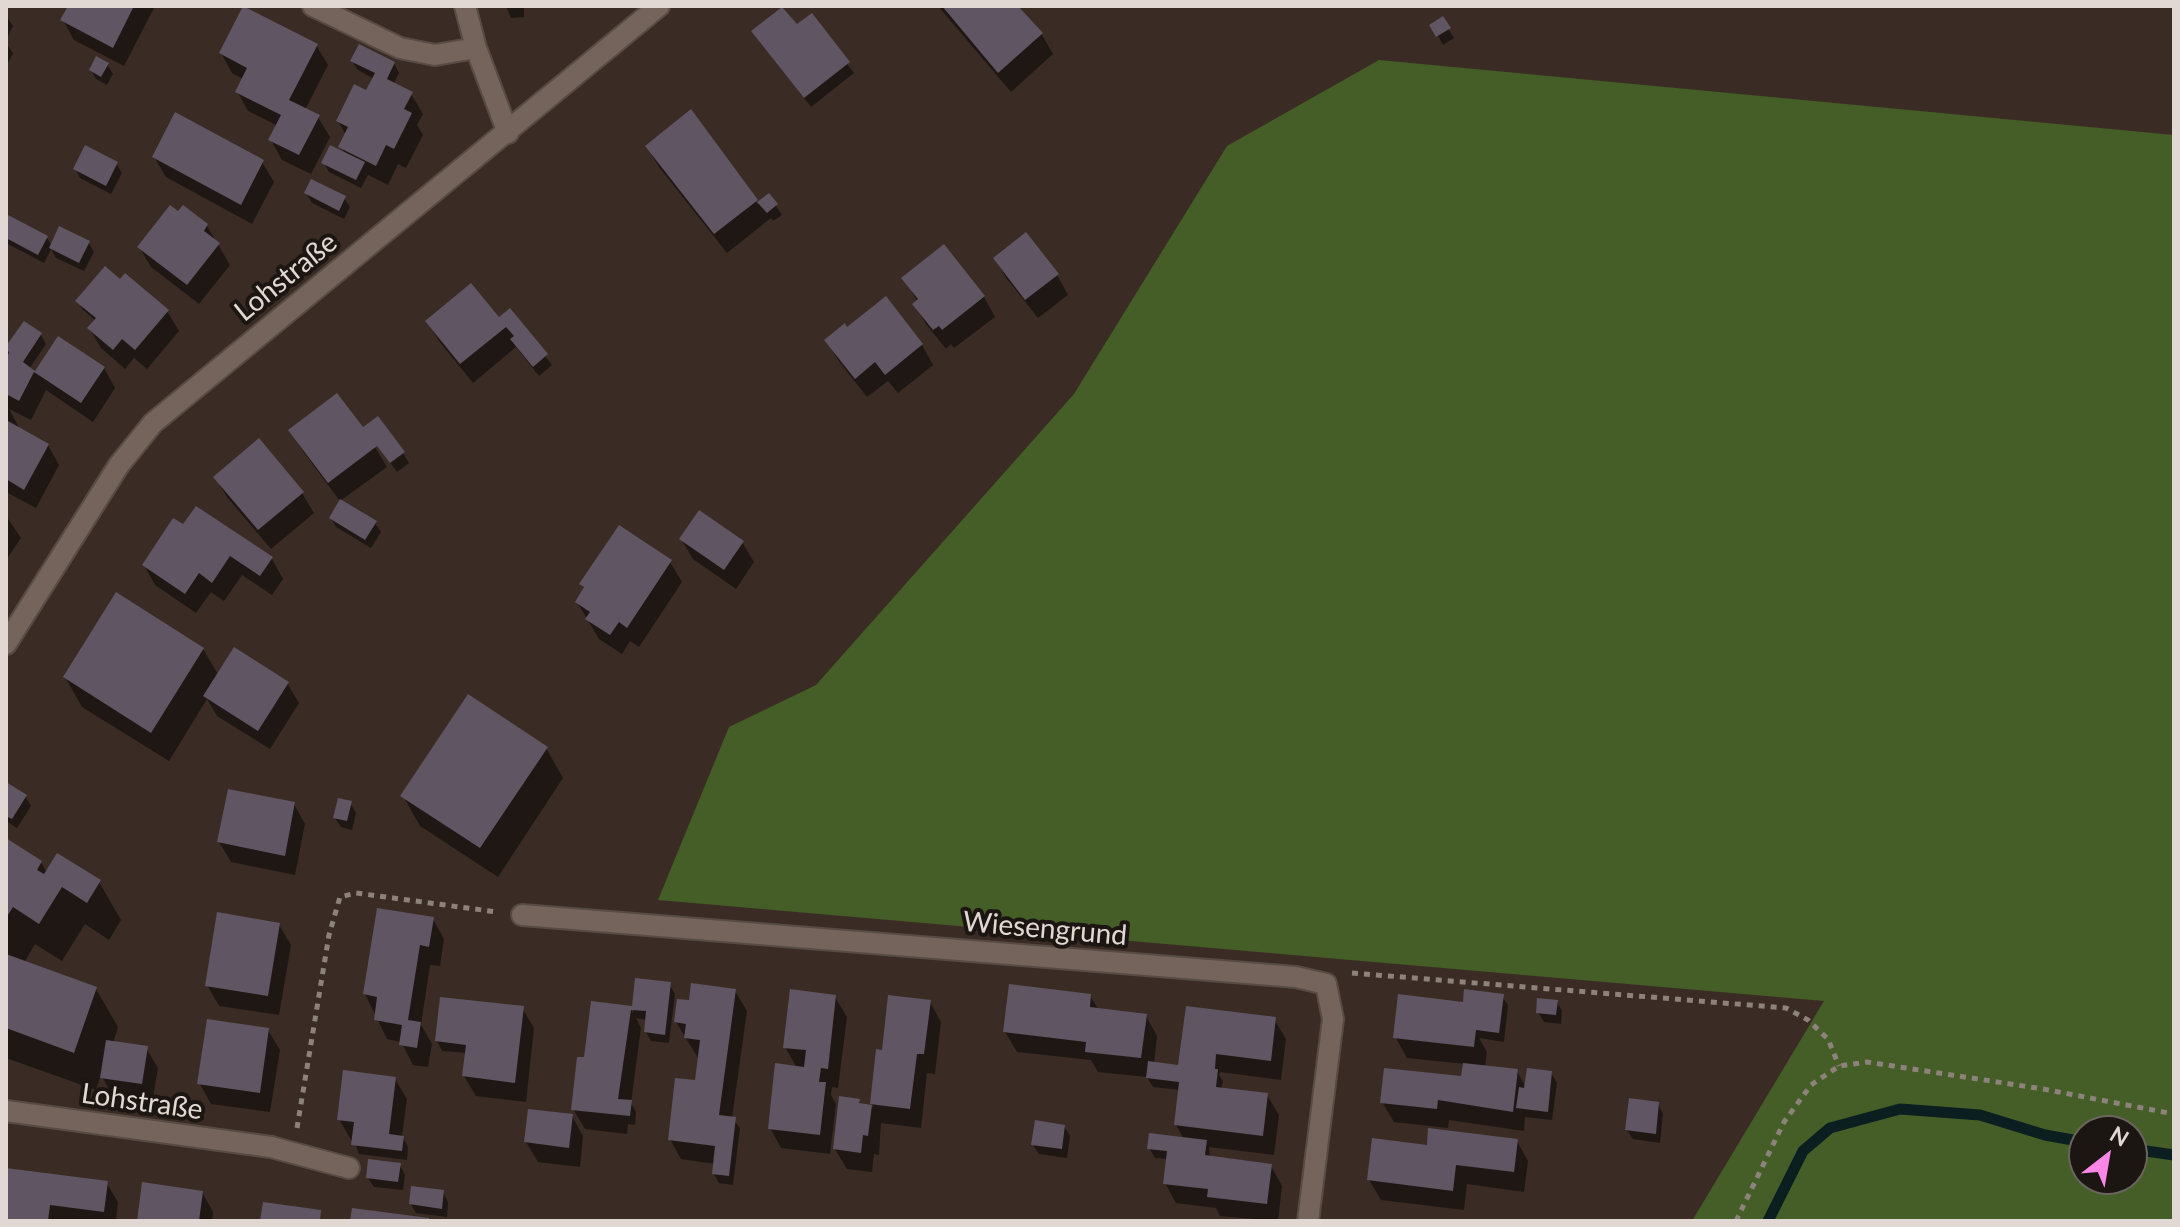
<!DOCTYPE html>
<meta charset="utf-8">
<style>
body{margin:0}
#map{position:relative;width:2180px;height:1227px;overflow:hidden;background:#3a2c24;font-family:Lato,sans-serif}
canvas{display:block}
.frame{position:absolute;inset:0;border:8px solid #e2d8d3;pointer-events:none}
.north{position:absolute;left:2068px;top:1115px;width:80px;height:80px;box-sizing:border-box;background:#1c1612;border:2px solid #6b645f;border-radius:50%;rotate:31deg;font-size:22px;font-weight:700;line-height:32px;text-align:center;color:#e2d8d3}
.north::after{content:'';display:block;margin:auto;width:28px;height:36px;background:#fa87e7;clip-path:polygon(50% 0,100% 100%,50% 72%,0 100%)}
</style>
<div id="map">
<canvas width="2180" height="1227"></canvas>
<div class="frame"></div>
<div class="north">N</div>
</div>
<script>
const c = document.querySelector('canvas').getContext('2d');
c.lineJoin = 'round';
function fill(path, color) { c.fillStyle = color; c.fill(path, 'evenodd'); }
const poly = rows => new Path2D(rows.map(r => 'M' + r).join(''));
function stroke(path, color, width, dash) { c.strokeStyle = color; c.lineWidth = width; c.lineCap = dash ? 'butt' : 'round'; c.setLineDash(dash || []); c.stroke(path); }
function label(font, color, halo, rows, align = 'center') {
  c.font = font + ' Lato,sans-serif'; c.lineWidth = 8; c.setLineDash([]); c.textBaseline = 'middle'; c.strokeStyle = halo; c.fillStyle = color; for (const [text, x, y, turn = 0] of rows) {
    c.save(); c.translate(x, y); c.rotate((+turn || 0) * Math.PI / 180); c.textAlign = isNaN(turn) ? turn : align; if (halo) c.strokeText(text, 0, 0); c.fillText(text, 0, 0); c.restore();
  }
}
fill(poly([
 [1379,60,2174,135,2174,1221,1692,1221,1824,1001,658,900,729,727,816,685,1074,394,1227,146],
 [2084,1131,2132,1131,2132,1179,2084,1179]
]), '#455e27');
fill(poly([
 [70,6,155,6,124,66,74,40,63,20],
 [506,6,524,6,524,17,511,18],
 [938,6,1015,6,1042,35,1053,54,1011,92],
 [6,16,13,26,8,36,6,35],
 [811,16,854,73,811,107,759,41,796,27],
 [1442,19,1454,38,1443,45,1432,25],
 [6,43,13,53,6,67],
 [316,45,328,65,305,110,318,117,330,137,311,174,282,160,271,140,278,126,248,111,237,91,243,79,232,73,221,53],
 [352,61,394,63,399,73,393,85,411,94,423,114,417,125,423,135,406,168,398,164,388,185,368,175,361,188,329,172,324,163,346,155,341,147,346,135,338,121,367,93,374,79,358,70],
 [107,64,113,74,107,85,96,79,91,70],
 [691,112,758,204,769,195,782,215,773,221,771,218,727,253,659,167,647,147],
 [154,157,262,162,274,182,252,224,166,177],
 [116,163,122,173,111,194,80,178,75,168],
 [306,193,344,198,350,207,344,219,312,203],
 [6,217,47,238,52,246,88,242,94,252,84,271,56,258,51,249,44,263,6,243],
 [207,226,230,265,199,304,151,267,139,247],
 [995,259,1057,275,1068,295,1038,318,1007,279],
 [904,279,984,297,995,317,954,348,951,344,946,349,926,324,914,304,918,302],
 [885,299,922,345,933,365,898,393,888,381,867,397,838,360,826,340,846,330],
 [78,301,167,311,179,331,147,369,134,358,125,369,101,348,89,328,96,321,83,310],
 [510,311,552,365,539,376,516,347,473,383,439,341,427,321,504,326],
 [24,323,41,335,46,344,29,369,35,373,58,338,104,368,115,388,93,422,46,390,31,420,9,409,21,431,48,445,59,465,36,508,6,492,6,363,10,356,6,350],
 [291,431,368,438,403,453,409,463,397,472,378,446,375,447,387,467,340,501,302,450],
 [215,477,302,493,314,513,271,549,227,497],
 [6,516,21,538,6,560],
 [331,518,375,523,381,532,371,548,336,527],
 [184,527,272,559,283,579,272,595,242,575,224,601,211,592,196,613,155,585,144,565],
 [681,539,742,542,754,562,736,589,693,559],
 [670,562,682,582,639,647,630,641,622,654,599,639,577,602,585,590,582,584],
 [203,649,219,676,287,683,299,703,270,749,217,716,207,699,169,761,82,707,65,677],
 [546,748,563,778,498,877,420,826,403,796],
 [6,785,25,796,31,806,17,828,6,821],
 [350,803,356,813,352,830,341,827,335,818],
 [294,804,305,824,295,875,231,862,219,842],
 [6,841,41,862,47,873,99,882,121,920,109,940,85,924,62,961,35,944,24,963,96,989,118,1027,113,1043,146,1048,158,1068,152,1103,114,1098,101,1075,96,1090,6,1058],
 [433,919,444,939,440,966,430,965,421,1025,432,1044,428,1067,413,1065,401,1042,387,1039,365,994],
 [279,925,291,945,279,1015,219,1006,207,985],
 [637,980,669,984,675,994,669,1043,651,1041,646,1032,647,1020,636,1018,641,1028,631,1103,636,1112,635,1125,628,1124,627,1134,585,1129,573,1109,586,1059,630,1008,633,1013],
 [735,991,747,1011,732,1118,740,1128,733,1185,719,1183,714,1174,715,1164,681,1159,670,1139,697,1082,698,1058,676,1022,691,1003],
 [1090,996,1099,1010,1146,1016,1157,1036,1154,1064,1180,1067,1274,1019,1286,1039,1281,1080,1220,1072,1219,1075,1223,1081,1221,1089,1267,1095,1279,1115,1274,1155,1209,1147,1210,1158,1271,1166,1282,1186,1278,1221,1220,1216,1216,1208,1176,1203,1165,1183,1168,1159,1155,1158,1149,1148,1184,1139,1176,1125,1180,1090,1153,1087,1147,1077,1098,1072,1091,1060,1017,1052,1005,1032],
 [1502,996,1508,1005,1504,1042,1479,1038,1487,1052,1485,1067,1517,1071,1526,1088,1551,1073,1557,1083,1552,1120,1525,1117,1524,1131,1449,1120,1448,1128,1394,1122,1382,1102,1463,1078,1465,1064,1407,1058,1396,1038,1466,1004],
 [835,997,847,1017,838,1088,832,1087,831,1095,836,1104,830,1154,781,1148,770,1128,797,1068,785,1047],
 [930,1002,941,1022,935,1074,927,1073,921,1128,881,1123,879,1155,874,1154,872,1172,847,1169,835,1149,858,1100,861,1106,874,1107,872,1104,884,1052],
 [1557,1002,1562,1011,1561,1024,1544,1022,1538,1012],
 [522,1008,534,1028,526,1102,476,1096,464,1076,467,1053,442,1051,437,1041],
 [268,1030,280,1050,270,1112,211,1104,200,1084],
 [395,1079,407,1099,402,1136,408,1147,407,1160,359,1154,354,1140,351,1140,339,1119],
 [1658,1104,1663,1114,1660,1143,1633,1139,1627,1130],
 [572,1116,583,1136,580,1167,538,1162,526,1142],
 [1064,1126,1070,1136,1067,1158,1039,1154,1033,1145],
 [1517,1141,1528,1161,1524,1192,1467,1184,1464,1210,1381,1200,1369,1180,1429,1147],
 [400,1165,405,1175,403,1190,374,1187,368,1178],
 [6,1170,106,1182,118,1202,116,1221,6,1221],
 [202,1192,213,1212,212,1221,139,1221],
 [443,1192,448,1202,447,1217,416,1213,411,1204]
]), '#0007');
stroke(poly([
 [2132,1149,2174,1155],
 [1768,1221,1803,1151,1830,1128,1900,1109,1980,1115,2045,1135,2084,1142]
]), '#0b1f20', 11);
fill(poly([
 [68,6,134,6,113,48,60,20],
 [243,6,318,44,289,100,320,115,299,155,268,140,281,115,235,92,247,68,219,53],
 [942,6,1018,6,1043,33,998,73],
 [782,7,797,24,812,13,850,62,804,98,751,31],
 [1443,16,1451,28,1436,37,1429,25],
 [359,44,395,62,387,79,413,92,404,109,412,113,394,149,386,145,376,166,338,147,348,127,336,121,354,84,366,90,375,73,350,61],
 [96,56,109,63,101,77,89,70],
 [691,109,758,200,714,234,645,146],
 [175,112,264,160,241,205,152,157],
 [85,145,118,162,106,186,73,169],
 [330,145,365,162,356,180,321,163],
 [311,179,346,196,339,211,304,193],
 [769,193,778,204,767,213,757,202],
 [170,205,178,211,183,205,208,224,204,231,220,243,187,285,137,247],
 [6,214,48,236,38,255,6,238],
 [59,226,90,241,79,263,49,248],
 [1026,232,1059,274,1025,300,993,258],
 [944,244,985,296,942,330,939,326,933,330,912,304,918,299,901,278],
 [105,266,120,279,125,273,169,310,135,350,122,339,113,350,87,328,96,318,75,301],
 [471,283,499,317,510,308,548,354,533,367,510,339,514,336,506,327,460,364,425,321],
 [886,296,923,344,885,375,875,362,855,379,824,340,845,323,847,327],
 [24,321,42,333,23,362,35,371,58,336,105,367,81,403,34,372,19,401,6,394,6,359,9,353,6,346],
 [337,393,363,427,378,416,405,452,390,463,377,446,328,483,288,430],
 [8,421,49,444,24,490,6,479],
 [259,438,304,492,258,530,213,477],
 [340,499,377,521,365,540,329,518],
 [196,506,273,557,260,576,230,556,212,583,199,573,185,594,142,565,173,518,183,524],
 [699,510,744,541,724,570,679,539],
 [619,525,672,560,627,628,619,622,610,635,585,619,590,612,575,602,584,587,579,584],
 [116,592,204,648,151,733,63,677],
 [234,647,289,682,258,731,203,696],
 [468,694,548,747,480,848,400,796],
 [6,782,27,795,12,819,6,816],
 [228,789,295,802,285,856,217,842],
 [338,798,352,801,347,821,333,818],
 [6,838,42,861,37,870,44,874,57,853,101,880,87,903,62,887,39,924,13,907,6,918],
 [377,908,434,917,429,947,420,945,408,1020,421,1022,417,1048,399,1045,402,1025,374,1020,377,997,363,994],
 [217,912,280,923,268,996,205,986],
 [6,954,97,987,74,1053,6,1028],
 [635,978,671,982,665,1035,644,1032,646,1011,631,1010,618,1099,632,1100,630,1116,571,1110,577,1057,584,1057,591,1001,632,1006],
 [691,983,736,989,719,1115,736,1117,729,1176,712,1174,715,1146,668,1140,675,1078,695,1080,700,1040,684,1038,686,1024,674,1022,677,999,689,1000],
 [1009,984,1091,994,1090,1007,1147,1014,1141,1058,1085,1052,1086,1042,1003,1032],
 [790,989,836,995,828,1069,821,1068,819,1082,826,1082,820,1135,768,1129,775,1063,804,1067,806,1050,783,1048],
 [1464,989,1504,994,1499,1033,1476,1030,1474,1047,1393,1038,1398,994,1463,1002],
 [888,995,931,1000,924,1054,917,1054,910,1109,870,1104,876,1049,882,1050],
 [440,997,524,1006,515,1083,462,1076,466,1045,435,1041],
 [1537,998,1558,1000,1556,1015,1536,1013],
 [1186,1006,1276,1017,1271,1061,1216,1054,1215,1069,1218,1069,1216,1087,1268,1093,1263,1136,1174,1125,1179,1082,1146,1078,1148,1061,1178,1065],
 [207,1019,269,1028,260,1093,197,1084],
 [106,1040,148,1046,142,1084,100,1078],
 [1463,1063,1518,1069,1513,1112,1438,1100,1437,1109,1380,1103,1384,1068,1461,1076],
 [1527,1068,1552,1071,1548,1112,1516,1108,1519,1087,1524,1088],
 [343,1070,396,1077,389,1134,404,1136,402,1151,351,1145,354,1122,337,1120],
 [839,1096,860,1099,859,1103,872,1105,868,1136,863,1135,861,1153,833,1149],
 [1629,1098,1659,1102,1656,1134,1625,1130],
 [528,1109,573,1114,569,1148,524,1142],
 [1035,1120,1065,1125,1062,1149,1031,1145],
 [1428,1128,1518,1139,1514,1172,1456,1165,1453,1191,1367,1180,1372,1138,1427,1145],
 [1149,1133,1207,1140,1205,1155,1272,1164,1267,1204,1207,1197,1208,1189,1163,1184,1167,1151,1147,1149],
 [368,1159,401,1163,398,1182,366,1178],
 [6,1168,108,1181,104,1212,50,1205,48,1221,6,1221],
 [142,1182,203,1191,199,1221,137,1221],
 [411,1186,444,1190,442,1209,409,1204],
 [263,1202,321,1210,320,1221,260,1221],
 [352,1208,429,1218,429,1221,350,1221]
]), '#605562');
const service = poly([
 [271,1147,349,1168]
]);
const minor = poly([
 [313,6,400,48,435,55,476,48],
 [465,6,476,48,508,133],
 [522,915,1296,977,1326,984,1333,1019,1308,1221],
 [6,1111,271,1147]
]);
const secondary = poly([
 [6,644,119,465,153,423,659,6]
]);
stroke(service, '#574b44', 24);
stroke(minor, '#574b44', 24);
stroke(secondary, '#574b44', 24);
stroke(poly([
 [1352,973,1786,1008,1808,1020,1828,1039,1839,1066],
 [297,1128,329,935,340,897,356,893,497,912],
 [1736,1221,1784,1122,1811,1085,1839,1066,1867,1062,2043,1089,2174,1114]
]), '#8e827c', 5, [6, 6]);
stroke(service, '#74645b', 20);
stroke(minor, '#74645b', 20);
stroke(secondary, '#74645b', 20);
label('28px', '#e2d8d3', '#1c1612', [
 ["Lohstraße",286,277,-39],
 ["Wiesengrund",1045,929,5],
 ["Lohstraße",142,1102,8]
]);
</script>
